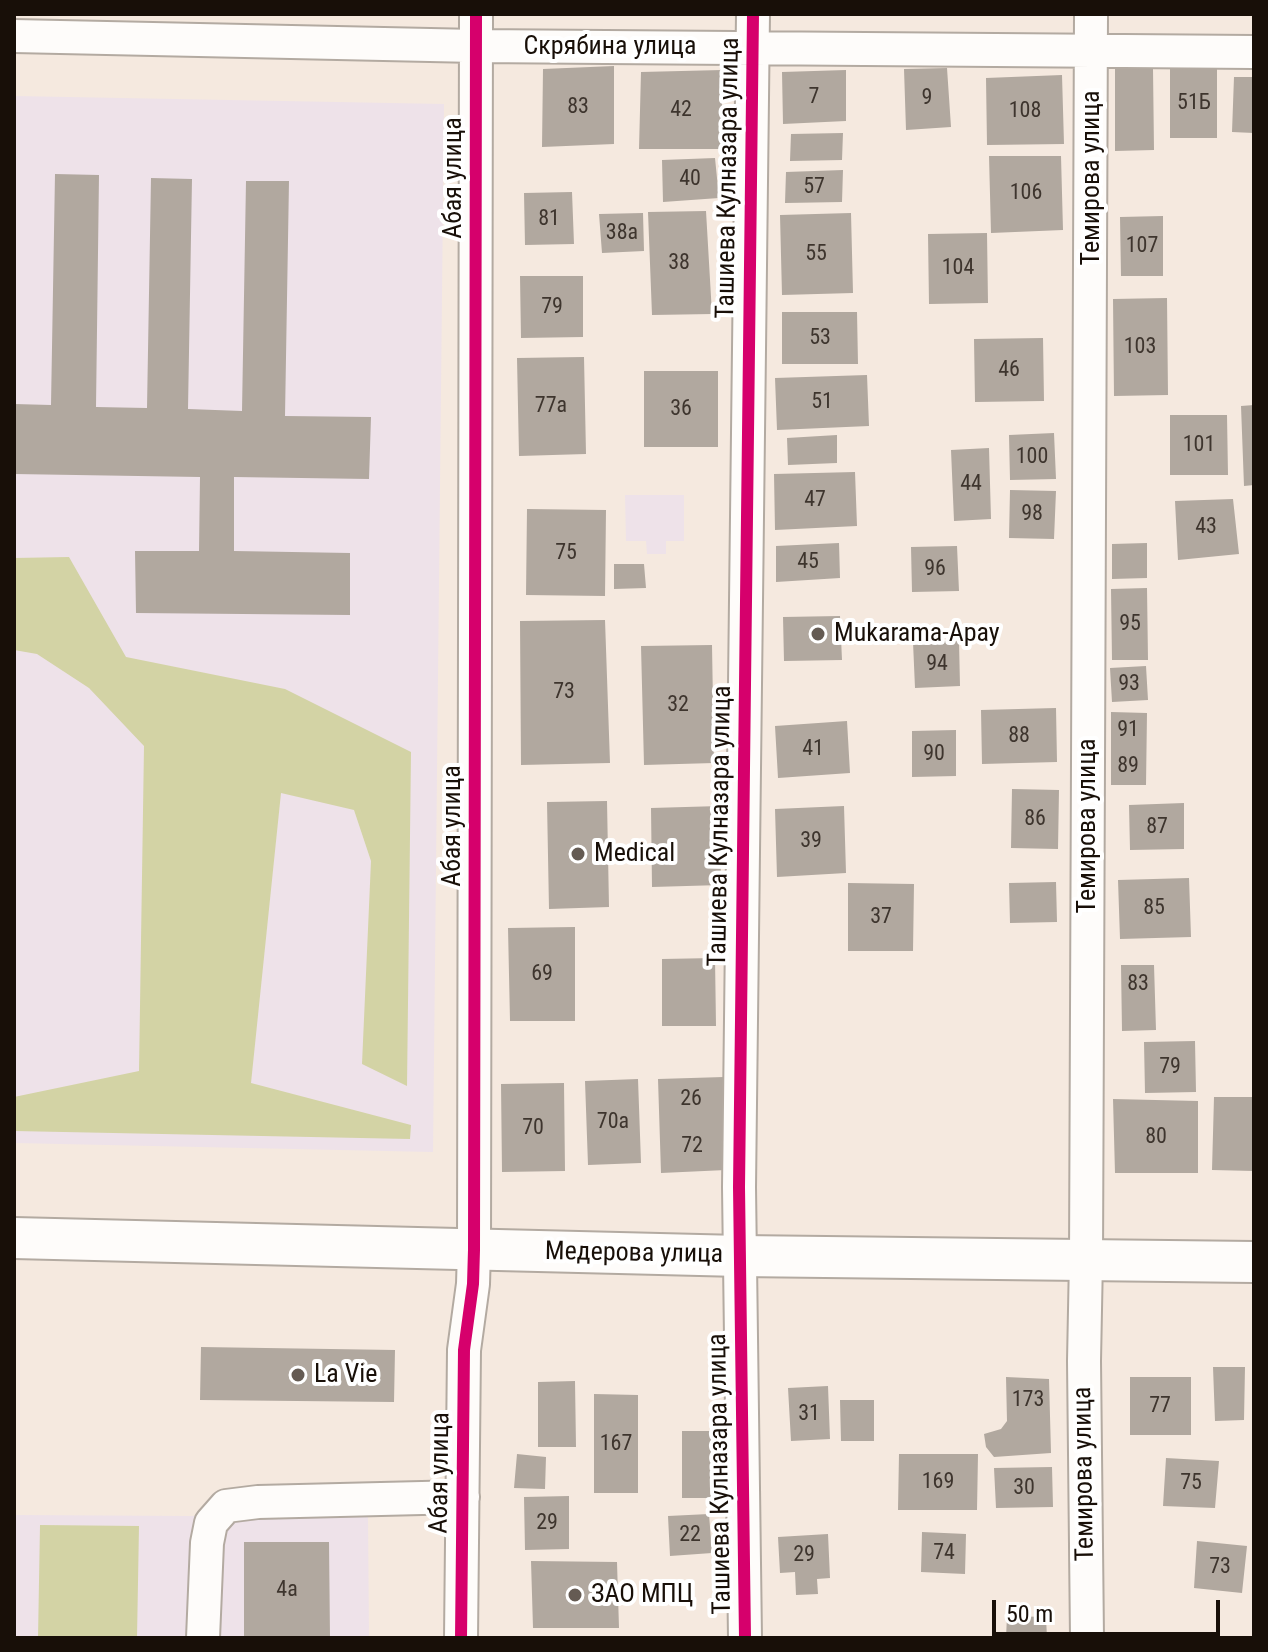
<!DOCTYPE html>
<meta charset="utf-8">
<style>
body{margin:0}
#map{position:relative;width:1268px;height:1652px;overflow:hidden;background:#f5e9df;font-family:"Roboto Condensed",sans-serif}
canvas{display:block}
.frame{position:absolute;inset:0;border:16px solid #180f08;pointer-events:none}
.scale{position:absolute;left:992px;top:1600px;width:228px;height:36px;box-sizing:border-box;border:4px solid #180f08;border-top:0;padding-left:10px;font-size:24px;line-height:28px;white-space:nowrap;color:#180f08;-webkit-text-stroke:6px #fff;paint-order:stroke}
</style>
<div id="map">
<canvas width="1268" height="1652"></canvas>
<div class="frame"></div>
<div class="scale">50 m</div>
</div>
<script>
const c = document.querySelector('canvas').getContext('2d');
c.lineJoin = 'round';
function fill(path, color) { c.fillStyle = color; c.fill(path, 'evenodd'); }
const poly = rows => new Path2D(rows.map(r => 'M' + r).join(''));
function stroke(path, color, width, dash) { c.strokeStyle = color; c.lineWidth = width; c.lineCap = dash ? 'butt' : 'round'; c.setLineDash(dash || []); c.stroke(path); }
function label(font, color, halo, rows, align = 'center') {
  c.font = font + ' "Roboto Condensed",sans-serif'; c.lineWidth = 8; c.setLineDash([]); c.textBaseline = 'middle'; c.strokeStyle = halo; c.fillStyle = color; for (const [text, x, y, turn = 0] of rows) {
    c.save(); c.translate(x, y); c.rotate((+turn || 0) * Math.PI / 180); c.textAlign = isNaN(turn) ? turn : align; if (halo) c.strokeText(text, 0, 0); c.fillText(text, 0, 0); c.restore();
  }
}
fill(poly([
 [14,96,444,104,433,1152,14,1143],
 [625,495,684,495,684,541,666,541,666,554,647,554,646,541,626,541],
 [14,1515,368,1517,369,1638,14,1638]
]), '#eee2e9');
fill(poly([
 [69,557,126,657,285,689,411,752,407,1086,362,1064,371,861,354,810,281,793,251,1083,411,1125,410,1139,14,1131,14,1097,139,1071,144,746,89,688,37,654,14,650,14,558],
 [40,1525,139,1526,137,1638,38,1638]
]), '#d3d3a5');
fill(poly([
 [614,66,614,144,542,147,543,69],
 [1170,67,1217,67,1217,138,1170,138],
 [947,68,951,127,906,130,904,69],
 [1115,69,1153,69,1154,150,1115,151],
 [722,70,722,149,639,149,641,72],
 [846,70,846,121,783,124,782,72],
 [1062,75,1064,144,987,145,986,78],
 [1234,77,1254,77,1254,133,1232,132],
 [843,133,842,160,790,161,791,134],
 [989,156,1061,156,1063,230,991,233],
 [715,158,719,198,663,202,662,160],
 [843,170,842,202,785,203,786,172],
 [55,174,99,175,96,407,147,408,151,178,192,179,188,409,242,411,246,181,289,181,285,416,371,417,369,479,234,477,234,551,350,553,350,615,136,613,135,551,199,551,200,477,14,474,14,404,51,405],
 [572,192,574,244,525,245,524,193],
 [706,211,712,314,652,315,648,212],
 [643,213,644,251,602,253,599,214],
 [851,213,853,293,782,295,780,215],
 [1163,216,1163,276,1121,276,1120,217],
 [987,233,988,303,929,304,928,234],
 [520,276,583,276,583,337,521,338],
 [1167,298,1168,395,1114,396,1113,299],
 [782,312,857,312,858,364,782,364],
 [1043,338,1044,401,975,402,974,339],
 [584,357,586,454,519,456,517,358],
 [644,371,718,371,718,447,644,447],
 [867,375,869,426,777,430,775,378],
 [1254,405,1254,485,1244,486,1241,406],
 [1170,415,1227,415,1228,475,1170,475],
 [1054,433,1056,479,1010,480,1009,435],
 [837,435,837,463,788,465,787,438],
 [989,448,991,519,954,521,951,450],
 [855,472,857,526,775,530,774,474],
 [1010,490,1056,491,1054,539,1009,538],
 [1233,499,1239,554,1178,560,1175,501],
 [527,509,606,510,605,596,526,595],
 [839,543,840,578,776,582,776,546],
 [1147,543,1147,578,1112,579,1112,544],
 [957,546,959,591,912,592,911,547],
 [614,564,644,564,646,588,614,589],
 [1147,588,1148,660,1112,660,1111,589],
 [840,616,842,660,784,661,783,617],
 [605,620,610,763,521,765,520,621],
 [959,641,960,686,915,688,913,642],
 [712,645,714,763,644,765,641,646],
 [1146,666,1148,700,1112,702,1110,668],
 [1056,708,1057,762,982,764,981,710],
 [1111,712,1147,713,1146,785,1111,785],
 [847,721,850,773,778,778,775,726],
 [956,730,956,776,912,777,912,731],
 [1012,789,1059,790,1058,849,1011,848],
 [607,801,609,907,549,909,547,802],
 [1184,803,1184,849,1130,850,1129,805],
 [720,806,721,885,652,887,651,808],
 [844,806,846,873,777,877,775,809],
 [1189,878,1191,937,1120,939,1118,880],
 [1056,882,1057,922,1010,923,1009,883],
 [848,883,914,884,913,951,848,951],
 [575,927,575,1021,510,1021,508,928],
 [715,958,716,1026,662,1026,662,959],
 [1121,965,1154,965,1156,1030,1122,1031],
 [1195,1041,1196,1092,1145,1093,1144,1042],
 [724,1077,726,1170,661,1173,658,1079],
 [638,1079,641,1163,588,1165,585,1081],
 [564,1083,565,1171,502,1172,501,1084],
 [1214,1097,1254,1097,1254,1171,1212,1170],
 [1113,1099,1198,1101,1198,1173,1115,1173],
 [201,1347,395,1350,394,1402,200,1400],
 [1213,1367,1245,1367,1244,1420,1215,1421],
 [1006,1377,1049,1379,1051,1453,994,1457,986,1447,984,1434,1001,1429,1007,1421],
 [1130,1377,1191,1377,1191,1435,1130,1435],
 [575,1381,576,1447,538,1447,538,1382],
 [828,1386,830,1439,791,1441,788,1388],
 [594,1394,638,1395,638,1493,594,1493],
 [840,1400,874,1400,874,1441,841,1441],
 [682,1431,727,1431,727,1498,682,1498],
 [517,1454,546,1457,545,1489,514,1488],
 [899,1454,978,1454,977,1510,898,1510],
 [1166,1458,1219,1461,1215,1508,1163,1506],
 [1052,1467,1053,1507,996,1508,994,1468],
 [569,1496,569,1549,525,1550,524,1497],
 [709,1514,712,1553,670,1556,668,1516],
 [922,1532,966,1534,965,1574,921,1572],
 [828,1534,830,1578,817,1579,818,1594,796,1595,795,1572,780,1573,778,1537],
 [1197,1541,1247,1546,1242,1593,1194,1588],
 [244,1542,329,1542,330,1638,244,1638],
 [531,1561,617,1562,619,1628,533,1628],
 [1007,1616,1046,1617,1047,1638,1006,1638]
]), '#b1a89f');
const minor = poly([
 [14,36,476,46,1254,52],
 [203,1638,207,1543,211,1523,226,1506,258,1502,463,1497],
 [461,1638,464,1350,473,1284,474,1250,476,14],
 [745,1638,739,1187,753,14],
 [1087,1638,1084,1361,1086,1259,1091,14]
]);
const major = poly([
 [14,1238,740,1256,1254,1262]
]);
stroke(minor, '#b3aaa1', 36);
stroke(major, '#b3aaa1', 44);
stroke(minor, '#fefcfa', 32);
stroke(major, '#fefcfa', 40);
stroke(poly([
 [461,1638,464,1350,473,1284,474,1250,476,14],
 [745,1638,739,1187,753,14]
]), '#d6006c', 12);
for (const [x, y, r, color] of [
 [818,634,8,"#655b53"],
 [578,854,8,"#655b53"],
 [298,1375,8,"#655b53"],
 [575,1595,8,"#655b53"]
]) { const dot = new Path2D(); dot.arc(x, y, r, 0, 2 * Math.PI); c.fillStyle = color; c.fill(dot); stroke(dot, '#fff', 3); }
label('22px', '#3e352e', null, [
 ["7",814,97],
 ["9",927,98],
 ["51Б",1194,103],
 ["83",578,107],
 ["42",681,110],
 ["108",1025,111],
 ["40",690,179],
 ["57",814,187],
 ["106",1026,193],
 ["81",549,219],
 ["38а",622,233],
 ["107",1142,246],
 ["55",816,254],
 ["38",679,263],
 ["104",958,268],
 ["79",552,307],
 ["53",820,338],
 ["103",1140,347],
 ["46",1009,370],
 ["51",822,402],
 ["77а",551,406],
 ["36",681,409],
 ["101",1199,445],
 ["100",1032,457],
 ["44",971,484],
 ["47",815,500],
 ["98",1032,514],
 ["43",1206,527],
 ["75",566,553],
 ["45",808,562],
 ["96",935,569],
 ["95",1130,624],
 ["94",937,664],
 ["93",1129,684],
 ["73",564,692],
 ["32",678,705],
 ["91",1128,730],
 ["88",1019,736],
 ["41",813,749],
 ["90",934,754],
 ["89",1128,766],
 ["86",1035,819],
 ["87",1157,827],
 ["39",811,841],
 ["85",1154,908],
 ["37",881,917],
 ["69",542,974],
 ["83",1138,984],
 ["79",1170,1067],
 ["26",691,1099],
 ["70а",613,1122],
 ["70",533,1128],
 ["80",1156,1137],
 ["72",692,1146],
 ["173",1028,1400],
 ["77",1160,1406],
 ["31",809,1414],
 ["167",616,1444],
 ["169",938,1482],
 ["75",1191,1483],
 ["30",1024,1488],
 ["29",547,1523],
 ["22",690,1535],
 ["74",944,1553],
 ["29",804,1555],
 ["73",1220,1567],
 ["4а",287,1590]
]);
label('26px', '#180f08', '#fff', [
 ["Скрябина улица",610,47],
 ["Абая улица",454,178,-90],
 ["Ташиева Кулназара улица",729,178,-89],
 ["Темирова улица",1092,178,-90],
 ["Абая улица",453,826,-90],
 ["Ташиева Кулназара улица",721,826,-89],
 ["Темирова улица",1088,826,-90],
 ["Медерова улица",634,1254,1],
 ["Абая улица",441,1473,-89],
 ["Ташиева Кулназара улица",721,1474,-91],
 ["Темирова улица",1085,1474,-91]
]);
label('26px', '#180f08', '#fff', [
 ["Mukarama-Apay",834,634],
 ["Medical",594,854],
 ["La Vie",314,1375],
 ["ЗАО МПЦ",591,1595]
], 'left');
</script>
